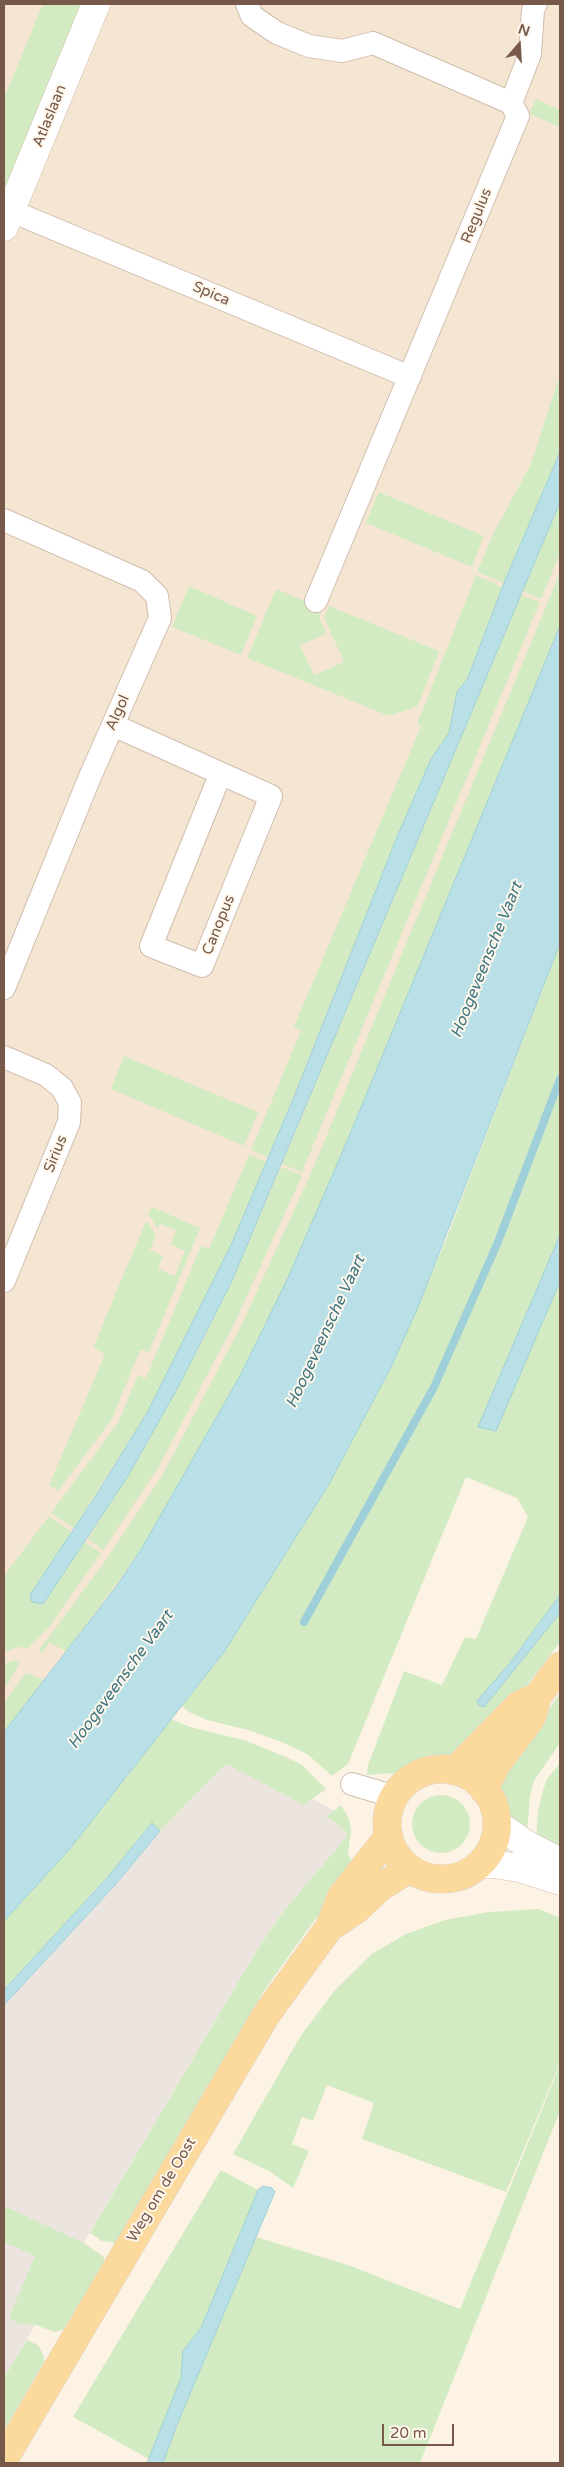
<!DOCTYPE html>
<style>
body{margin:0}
#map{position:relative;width:564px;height:2467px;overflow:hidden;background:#fdf3e5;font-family:"Varela Round",sans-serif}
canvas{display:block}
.frame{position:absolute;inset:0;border:5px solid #765949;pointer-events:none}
.north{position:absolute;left:494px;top:20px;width:50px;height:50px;-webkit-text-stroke:4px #fff7ec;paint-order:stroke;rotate:19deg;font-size:14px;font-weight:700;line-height:20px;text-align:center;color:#765949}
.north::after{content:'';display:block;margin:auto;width:18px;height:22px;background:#765949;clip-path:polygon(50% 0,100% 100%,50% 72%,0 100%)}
.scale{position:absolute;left:382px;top:2424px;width:72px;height:22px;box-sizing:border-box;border:2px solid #765949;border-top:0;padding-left:6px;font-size:15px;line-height:18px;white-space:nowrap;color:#765949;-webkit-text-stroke:4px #fff7ec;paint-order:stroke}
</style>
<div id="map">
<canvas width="564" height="2467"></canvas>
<div class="frame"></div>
<div class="north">N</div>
<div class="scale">20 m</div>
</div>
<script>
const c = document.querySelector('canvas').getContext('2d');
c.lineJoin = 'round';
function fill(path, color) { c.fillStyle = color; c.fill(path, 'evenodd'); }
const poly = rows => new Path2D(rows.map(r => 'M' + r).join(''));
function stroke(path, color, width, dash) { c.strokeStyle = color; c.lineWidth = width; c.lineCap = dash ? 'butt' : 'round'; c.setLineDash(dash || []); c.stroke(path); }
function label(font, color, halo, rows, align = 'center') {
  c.font = font + ' "Varela Round",sans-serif'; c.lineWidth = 4; c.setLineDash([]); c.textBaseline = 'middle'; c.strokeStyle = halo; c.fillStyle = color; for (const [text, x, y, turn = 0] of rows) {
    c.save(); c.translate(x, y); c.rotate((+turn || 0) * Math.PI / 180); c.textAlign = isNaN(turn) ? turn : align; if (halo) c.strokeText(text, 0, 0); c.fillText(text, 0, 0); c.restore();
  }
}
fill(poly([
 [4,4,560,4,560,663,240,1402,4,1753]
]), '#f5e5d3');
fill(poly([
 [226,1764,304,1805,312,1799,334,1810,326,1817,335,1822,348,1835,282,1913,257,1950,4,2378,4,2005,115,1885,160,1831]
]), '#ece5df');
fill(poly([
 [43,4,88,4,12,188,4,189,4,98],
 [536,99,560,110,560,127,529,114],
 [560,374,560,452,504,583,477,572,493,534,531,464],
 [379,492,484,536,472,567,366,523],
 [560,502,560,553,541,599,523,591],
 [560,573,560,626,348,1139,287,1280,240,1376,142,1548,67,1651,49,1643,42,1653,40,1652,39,1650,106,1560,162,1476,241,1326,309,1178],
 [476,575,502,587,467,680,455,698,449,733,431,759,397,837,269,1158,251,1150,301,1031,294,1027,421,726,417,724],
 [189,586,257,616,241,655,172,627],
 [276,589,323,608,319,617,326,634,300,645,314,675,344,662,324,617,329,606,439,651,418,706,389,716,247,658],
 [521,595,540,602,302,1172,282,1164],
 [560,943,560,1595,510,1663,478,1701,560,1612,560,1642,523,1690,455,1756,430,1759,395,1773,367,1775,368,1765,404,1671,442,1685,465,1637,476,1639,528,1517,517,1498,466,1477,348,1764,332,1776,307,1754,284,1743,248,1730,207,1720,189,1712,182,1706,224,1652,329,1484,391,1367,447,1237],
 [124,1056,258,1112,244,1146,111,1089],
 [249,1155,267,1162,232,1243,147,1413,74,1528,51,1513,118,1423,138,1375,146,1378,201,1246,209,1249],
 [281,1167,301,1175,301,1178,234,1324,159,1466,103,1550,88,1539,139,1457,202,1342,231,1283],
 [152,1207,200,1228,149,1352,140,1350,112,1419,58,1491,49,1485,105,1354,93,1348,146,1221,156,1234,150,1250,163,1256,158,1269,175,1276,185,1251,171,1244,176,1230,160,1224,158,1229,148,1214],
 [49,1516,72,1532,30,1595,43,1604,85,1542,101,1553,48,1628,28,1648,19,1647,4,1652,4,1581,7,1572],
 [15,1660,19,1663,17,1668,4,1690,4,1664],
 [26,1673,44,1680,4,1732,4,1703],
 [560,1693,560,1743,534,1781,530,1796,527,1833,505,1815,500,1794,502,1776],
 [171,1719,190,1727,244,1740,288,1758,302,1765,326,1789,304,1805,226,1764,160,1831,152,1823,107,1878,4,1990,4,1921,68,1851],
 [560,1763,560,1855,536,1842,538,1811,543,1790,547,1779],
 '412 1824a29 29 0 1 1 58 0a29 29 0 1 1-58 0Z',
 [341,1805,349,1819,351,1830,348,1854,355,1868,308,1929,264,1991,116,2243,102,2241,90,2233,257,1950,282,1913,348,1835,335,1822,326,1817],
 [539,1909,560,1918,560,2063,506,2192,362,2139,374,2103,327,2085,313,2121,302,2117,292,2144,309,2151,293,2188,269,2171,233,2154,300,2037,335,1990,373,1953,406,1934,445,1920,489,1912],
 [560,2065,560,2111,420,2463,163,2463,176,2427,256,2237,351,2266,460,2309],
 [221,2170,258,2190,201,2328,192,2339,182,2364,181,2378,174,2398,149,2459,73,2417],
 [4,2206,84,2243,104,2257,104,2262,63,2330,54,2332,36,2325,19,2324,9,2317,35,2256,4,2242],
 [27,2340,38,2345,44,2356,44,2362,4,2430,4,2378]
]), '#d3ebc3');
const water = poly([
 [560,452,560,502,231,1283,177,1389,128,1476,43,1604,32,1602,30,1595,95,1497,147,1413,232,1243,294,1097,397,837,431,759,449,733,457,692,467,680,504,583,560,452],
 [560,626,560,943,418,1307,391,1367,329,1484,224,1652,68,1851,4,1921,4,1732,115,1588,142,1548,240,1376,287,1280,348,1139,560,626],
 [560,1235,560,1281,496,1431,478,1427,560,1235],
 [560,1595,560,1612,556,1618,484,1707,479,1705,477,1701,510,1663,560,1595],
 [152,1823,160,1831,115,1885,4,2005,4,1990,107,1878,152,1823],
 [263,2186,272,2188,275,2192,272,2199,176,2427,163,2463,147,2463,181,2378,183,2351,201,2328,258,2190,263,2186]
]);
fill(water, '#b9e0e7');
stroke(water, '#9fd0d9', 1);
stroke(poly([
 [304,1622,434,1387,498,1242,560,1079]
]), '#9fd0d9', 8);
const street = poly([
 [247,4,252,16,277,33,309,46,342,51,373,43,511,103,518,116,316,601],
 [511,103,530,54,533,10,536,4],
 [4,208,410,377],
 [4,520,142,581,157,596,160,618,89,779,4,988],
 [113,725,271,796,202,966,151,946,220,775],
 [4,1057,46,1075,62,1088,70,1103,69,1122,4,1281],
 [352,1784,395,1797]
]);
const secondary = poly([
 [4,227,96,4],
 [497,1824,527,1845,560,1862],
 [480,1864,494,1864,519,1868,560,1881]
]);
const primary = poly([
 '387 1824a55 55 0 1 1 110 0a55 55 0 1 1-110 0Z',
 [454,1771,519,1705,537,1697],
 [484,1790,496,1765,532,1717,537,1697,560,1666],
 [329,1928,357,1909,379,1888,409,1869],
 [4,2459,266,2015,329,1928,341,1897,389,1836]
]);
stroke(street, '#d1bdad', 24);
stroke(secondary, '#d4bdab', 29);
stroke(primary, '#dbd4d0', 29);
stroke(street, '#fff', 22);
stroke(secondary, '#fff', 28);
stroke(primary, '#fcd99c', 28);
label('15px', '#765949', '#fff7ec', [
 ["Atlaslaan",50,116,-68],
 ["Regulus",477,216,-68],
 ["Spica",211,294,23],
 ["Algol",118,713,-66],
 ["Canopus",219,925,-68],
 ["Sirius",56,1154,-68],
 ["Weg om de Oost",162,2190,-59]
]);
label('italic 16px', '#3f7883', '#fff7ec', [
 ["Hoogeveensche Vaart",487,960,-68],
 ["Hoogeveensche Vaart",326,1332,-65],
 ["Hoogeveensche Vaart",121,1680,-54]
]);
</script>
